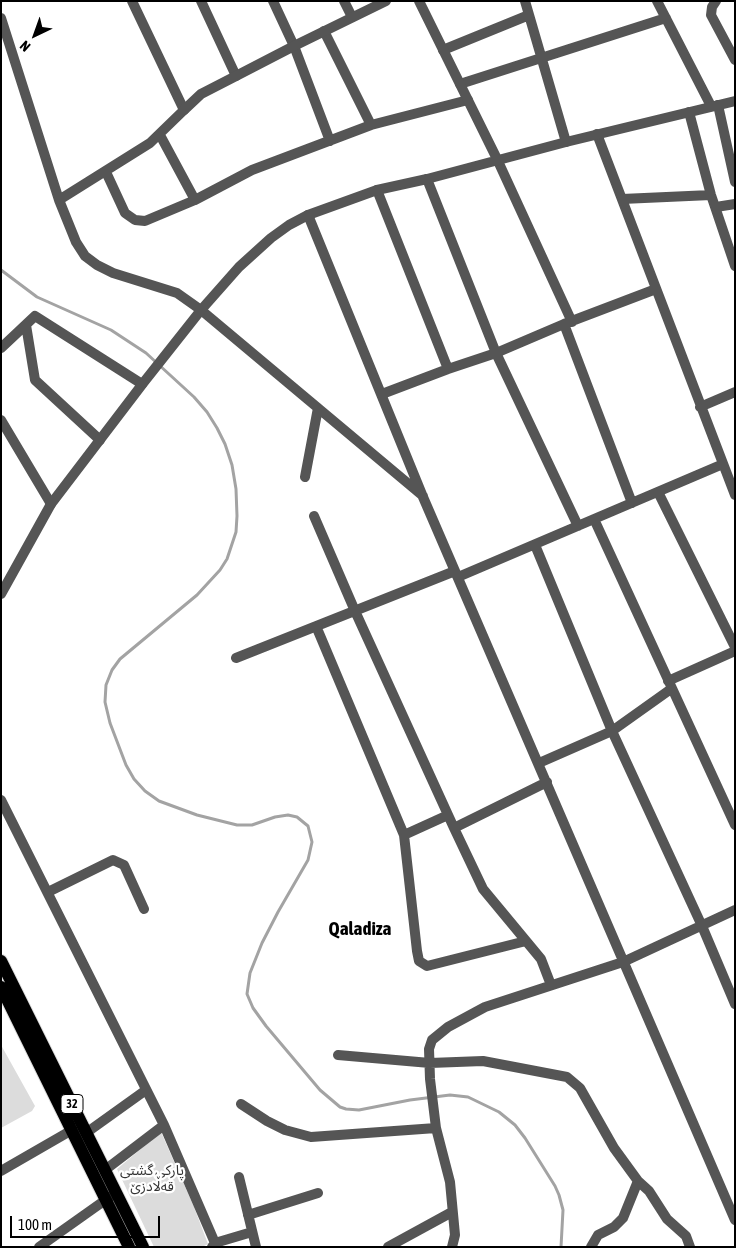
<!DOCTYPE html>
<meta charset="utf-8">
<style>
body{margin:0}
#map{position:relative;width:736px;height:1248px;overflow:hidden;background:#fff;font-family:"Asap Condensed",sans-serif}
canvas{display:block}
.frame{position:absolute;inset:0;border:2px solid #000;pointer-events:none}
.north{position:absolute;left:10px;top:10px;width:50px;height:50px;-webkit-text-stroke:4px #fff;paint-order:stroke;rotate:222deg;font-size:14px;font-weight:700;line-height:20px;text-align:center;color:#000}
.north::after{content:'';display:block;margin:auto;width:18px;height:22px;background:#000;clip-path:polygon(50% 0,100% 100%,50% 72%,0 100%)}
.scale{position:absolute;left:10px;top:1216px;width:150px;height:22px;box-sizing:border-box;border:2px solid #000;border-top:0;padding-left:6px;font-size:15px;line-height:18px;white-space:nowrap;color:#000;-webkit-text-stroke:4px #fff;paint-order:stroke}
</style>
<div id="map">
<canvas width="736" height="1248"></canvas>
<div class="frame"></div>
<div class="north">N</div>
<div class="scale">100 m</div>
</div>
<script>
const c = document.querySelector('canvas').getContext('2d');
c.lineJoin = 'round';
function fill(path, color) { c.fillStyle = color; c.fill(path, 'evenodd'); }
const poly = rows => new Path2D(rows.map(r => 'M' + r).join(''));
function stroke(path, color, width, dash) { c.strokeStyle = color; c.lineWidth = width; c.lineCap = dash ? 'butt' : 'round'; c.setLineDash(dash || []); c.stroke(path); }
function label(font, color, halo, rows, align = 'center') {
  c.font = font + ' "Asap Condensed","Noto Sans Arabic",sans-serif'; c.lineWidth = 4.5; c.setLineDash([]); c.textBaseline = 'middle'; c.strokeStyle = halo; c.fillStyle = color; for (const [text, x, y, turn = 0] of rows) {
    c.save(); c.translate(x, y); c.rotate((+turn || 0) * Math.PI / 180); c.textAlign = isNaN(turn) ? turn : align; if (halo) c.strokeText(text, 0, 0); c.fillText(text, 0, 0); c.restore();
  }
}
fill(poly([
 [1,1045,35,1106,32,1111,1,1128],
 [161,1132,194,1207,208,1244,202,1247,154,1247,117,1169]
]), '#dcdcdc');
stroke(poly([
 [1,270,37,297,111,330,146,353,194,397,207,412,217,428,225,444,232,465,236,489,237,516,236,532,227,559,220,570,197,595,120,659,112,670,106,685,105,702,110,723,126,765,134,779,145,791,159,801,197,815,237,825,252,825,275,817,288,815,297,817,308,826,312,842,308,860,278,912,262,943,250,973,247,994,253,1008,266,1026,320,1090,340,1107,346,1109,359,1110,410,1100,450,1095,468,1097,499,1112,515,1125,525,1138,555,1186,559,1195,563,1210,561,1247]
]), '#a3a3a3', 3);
const primary = poly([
 [1,961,143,1247],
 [1,987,129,1247]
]);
stroke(primary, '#dbdbdb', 14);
stroke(poly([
 [201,1,236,76],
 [273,1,294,46,330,141],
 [344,1,352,17],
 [525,1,566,142],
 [657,1,711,106],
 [716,1,712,7,711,15,735,60],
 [1,18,59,200,76,242,85,256,97,265,113,273,177,293,201,310,423,496],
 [324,31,371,125],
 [443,50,529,15],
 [460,84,666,18],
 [718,105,735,182],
 [689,112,711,195,735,266],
 [597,134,735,495],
 [160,135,195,200],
 [497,159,572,322],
 [106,172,125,213,135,220,145,221,195,200,252,170,371,125,468,100],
 [427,179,496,353,578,526],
 [377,190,448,369],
 [622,199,711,195],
 [59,200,150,143,184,110,132,1],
 [716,207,735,204],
 [308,215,423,497,735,1220],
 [564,324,632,503],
 [26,325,35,380,100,440],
 [1,348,35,316,142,384],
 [382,394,448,369,496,353,564,324,656,289],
 [700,407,735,392],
 [1,420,51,504],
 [305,477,318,408],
 [658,492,735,647],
 [314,516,355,611,454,828,483,889,541,959,551,985],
 [594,519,735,825],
 [535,545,612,731,702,926,735,1004],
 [458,577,723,464],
 [316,626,404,835,417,951,419,961,427,966,526,941],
 [236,658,455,571],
 [668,681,735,651],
 [539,763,612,731,671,689],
 [1,800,164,1125,215,1243],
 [454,828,547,782],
 [404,835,448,815],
 [48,892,113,860,124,865,144,909],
 [338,1055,430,1063,483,1061,567,1077,580,1088,614,1148,638,1181,649,1191,667,1219,686,1236,690,1247],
 [241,1104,267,1121,285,1130,311,1137,436,1128],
 [86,1133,146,1090],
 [105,1170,164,1125],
 [1,1171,72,1130],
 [239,1177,256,1247],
 [248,1215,318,1193],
 [39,1247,111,1196],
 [212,1247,215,1243,252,1232],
 [388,1247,452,1212],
 [452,1247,455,1235,450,1182,436,1128,430,1079,429,1049,432,1040,448,1027,485,1007,623,962,735,910],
 [591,1247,598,1235,614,1227,623,1218,638,1181]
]), '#555', 10);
stroke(poly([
 [419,1,497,159],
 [184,110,201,94,236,76,294,46,386,1],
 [1,594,51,504,144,382,201,310,239,267,271,238,289,225,308,215,377,190,427,179,566,142,735,101]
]), '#555', 10);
stroke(primary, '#000', 12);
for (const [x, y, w] of [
 [72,1104,22]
]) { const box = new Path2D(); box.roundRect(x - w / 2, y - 9.5, w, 19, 4); c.fillStyle = '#fff'; c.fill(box); stroke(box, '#000', 1); }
label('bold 12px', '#000', null, [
 ["32",72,1104]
]);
label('14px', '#333', '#fff', [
 ["پارکی گشتی",152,1171],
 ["قەڵادزێ",152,1187]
]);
label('bold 19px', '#000', '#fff', [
 ["Qaladiza",360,929]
]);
</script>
